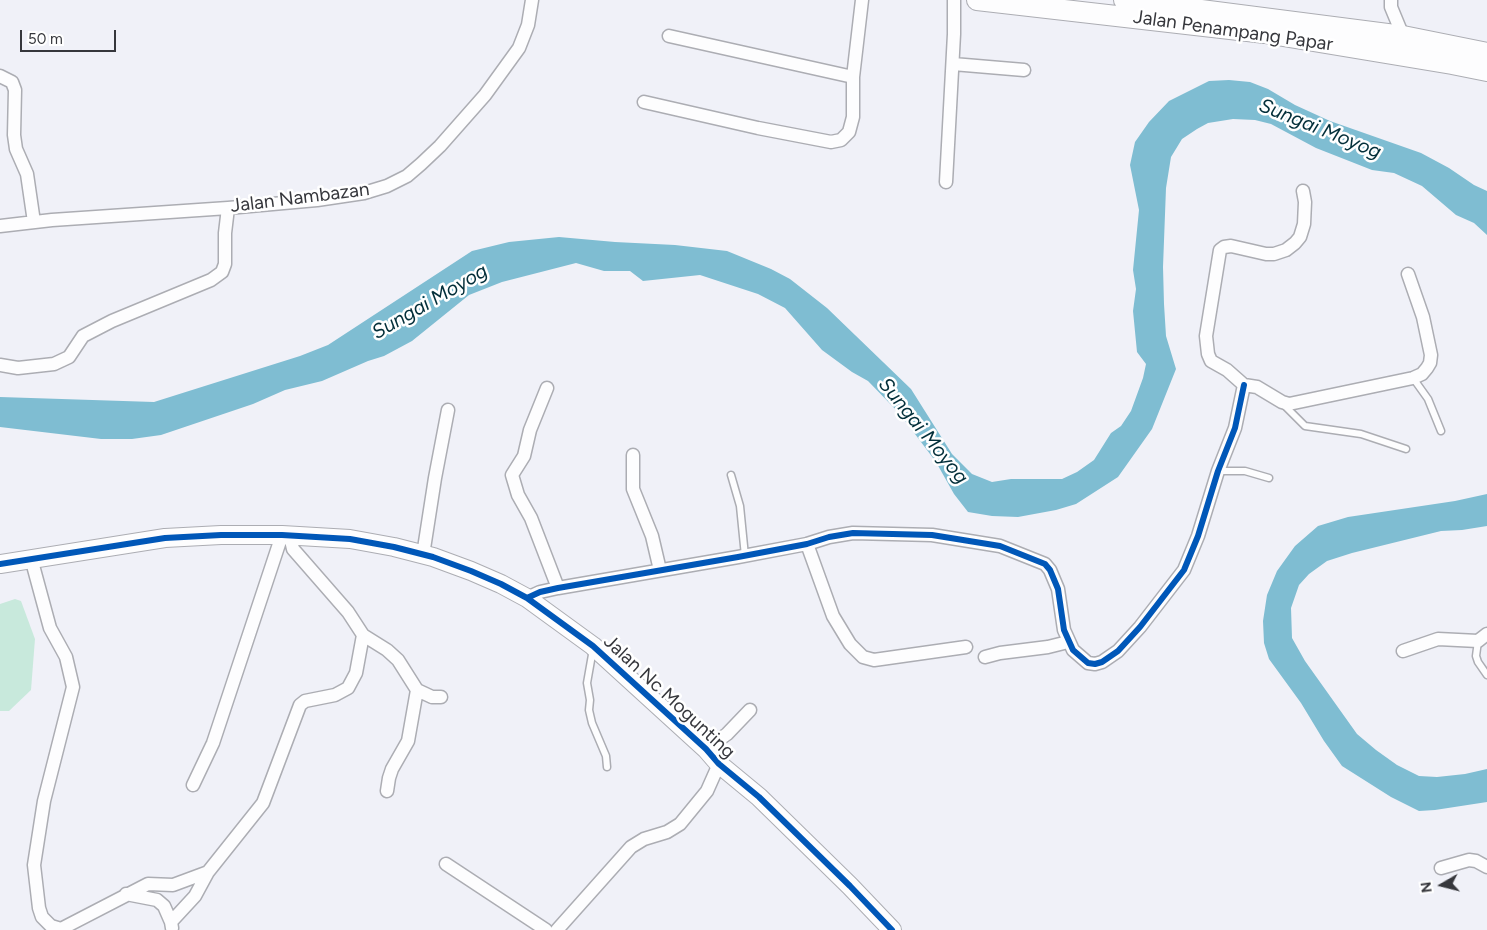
<!DOCTYPE html>
<style>
body{margin:0}
#map{position:relative;width:1487px;height:930px;overflow:hidden;background:#f0f1f8;font-family:Figtree,sans-serif}
canvas{display:block}
.north{position:absolute;left:1417px;top:860px;width:50px;height:50px;-webkit-text-stroke:4px #fff;paint-order:stroke;rotate:262deg;font-size:14px;font-weight:700;line-height:20px;text-align:center;color:#36373c}
.north::after{content:'';display:block;margin:auto;width:18px;height:22px;background:#36373c;clip-path:polygon(50% 0,100% 100%,50% 72%,0 100%)}
.scale{position:absolute;left:20px;top:30px;width:96px;height:22px;box-sizing:border-box;border:2px solid #36373c;border-top:0;padding-left:6px;font-size:15px;line-height:18px;white-space:nowrap;color:#36373c;-webkit-text-stroke:4px #fff;paint-order:stroke}
</style>
<div id="map">
<canvas width="1487" height="930"></canvas>
<div class="north">N</div>
<div class="scale">50 m</div>
</div>
<script>
const c = document.querySelector('canvas').getContext('2d');
c.lineJoin = 'round';
function fill(path, color) { c.fillStyle = color; c.fill(path, 'evenodd'); }
const poly = rows => new Path2D(rows.map(r => 'M' + r).join(''));
function stroke(path, color, width, dash) { c.strokeStyle = color; c.lineWidth = width; c.lineCap = dash ? 'butt' : 'round'; c.setLineDash(dash || []); c.stroke(path); }
function label(font, color, halo, rows, align = 'center') {
  c.font = font + ' Figtree,sans-serif'; c.lineWidth = 5; c.setLineDash([]); c.textBaseline = 'middle'; c.strokeStyle = halo; c.fillStyle = color; for (const [text, x, y, turn = 0] of rows) {
    c.save(); c.translate(x, y); c.rotate((+turn || 0) * Math.PI / 180); c.textAlign = isNaN(turn) ? turn : align; if (halo) c.strokeText(text, 0, 0); c.fillText(text, 0, 0); c.restore();
  }
}
fill(poly([
 [15,599,21,601,35,639,31,690,9,711,0,711,0,604]
]), '#c8e9dc');
fill(poly([
 [1229,80,1250,82,1268,89,1295,105,1330,121,1421,153,1449,168,1474,185,1487,191,1487,235,1474,223,1456,215,1422,186,1394,173,1372,170,1316,148,1271,124,1255,120,1233,119,1208,123,1197,129,1182,139,1171,157,1166,188,1163,267,1164,304,1166,336,1176,369,1152,429,1118,477,1076,504,1056,510,1018,517,992,516,968,512,954,494,936,462,900,414,868,381,852,372,822,350,785,308,758,294,700,275,643,281,630,271,604,271,576,263,502,282,469,295,412,341,384,356,368,361,322,381,285,390,253,404,161,435,132,439,101,439,0,427,0,397,154,402,300,356,328,345,472,251,509,242,559,237,615,242,675,245,727,251,771,269,790,279,827,308,911,389,952,454,972,474,992,482,1011,479,1062,479,1077,472,1094,460,1111,433,1121,426,1131,411,1143,378,1146,364,1137,352,1133,311,1136,289,1133,270,1139,210,1130,165,1135,142,1149,122,1169,101,1209,81],
 [1487,494,1487,526,1462,530,1441,531,1352,553,1327,561,1309,574,1299,585,1291,608,1292,638,1305,661,1357,734,1376,750,1397,765,1419,776,1437,777,1465,774,1487,769,1487,802,1435,810,1419,811,1391,797,1342,766,1324,741,1301,703,1269,659,1264,643,1263,621,1267,595,1277,571,1295,546,1318,526,1348,517,1455,501]
]), '#7fbdd2');
const lane = poly([
 [1413,378,1428,399,1441,431],
 [1284,405,1305,426,1361,434,1406,449],
 [1218,471,1245,471,1269,478],
 [731,475,740,506,745,556],
 [1478,641,1476,656,1478,662,1487,675],
 [593,649,587,683,590,700,589,710,592,723,606,756,607,767]
]);
const street = poly([
 [1391,0,1391,7,1403,36],
 [669,36,853,77,862,0],
 [953,64,1024,70],
 [0,76,12,82,15,90,14,135,16,149,27,174,34,222],
 [644,102,758,128,831,142,841,140,849,132,853,117,853,77],
 [946,182,954,34,954,0],
 [1303,191,1305,202,1304,224,1300,237,1295,243,1286,250,1274,254,1266,254,1231,246,1224,247,1220,250,1206,336,1208,354,1211,361,1227,370,1244,385,1257,387,1282,402,1289,404,1413,378,1422,374,1427,368,1430,363,1431,355,1423,317,1408,274],
 [0,226,52,220,228,208,317,200,364,193,387,186,407,176,421,164,440,146,485,95,519,48,528,25,532,0],
 [0,365,18,368,54,364,69,357,83,336,112,321,211,280,222,272,225,264,225,233,228,208],
 [547,388,530,430,524,456,512,475,518,495,531,518,558,588],
 [633,455,633,489,652,536,660,570],
 [290,536,293,549,348,612,363,635,387,650,398,660,417,690,432,697,441,697],
 [807,544,833,616,850,644,863,657,874,660,966,647],
 [423,555,435,478,448,410],
 [31,558,50,628,66,657,73,687,44,801,34,865,39,908,42,917,51,926,61,929,148,884,173,885,208,872],
 [527,598,540,592,558,588,738,557,807,544,829,537,853,533,932,535,1000,546,1045,564,1050,570,1058,589,1064,630,1073,650,1088,663,1095,664,1102,662,1118,651,1140,627,1184,570,1198,536,1218,471,1235,428,1244,385],
 [1403,651,1438,639,1478,641,1487,634],
 [985,657,1000,653,1048,647,1068,642],
 [706,749,727,734,750,710],
 [193,785,213,743,282,535],
 [387,791,389,778,392,769,408,741,417,690],
 [446,864,546,930],
 [1441,868,1469,860,1476,861,1487,867],
 [126,894,157,900,164,906,171,922,172,928],
 [171,922,195,896,208,872,263,803,300,705,305,701,335,695,348,688,356,673,363,635],
 [557,930,631,847,644,839,667,832,680,824,707,791,719,764]
]);
const secondary = poly([
 [0,564,165,538,221,535,282,535,350,539,394,547,433,557,471,571,501,584,527,598,593,646,706,749,719,764,759,797,850,886,892,930]
]);
const primary = poly([
 [977,0,1265,33,1452,64,1487,71],
 [1124,0,1403,36,1487,53]
]);
stroke(lane, '#acadb3', 9);
stroke(street, '#acadb3', 15);
stroke(secondary, '#acadb3', 20);
stroke(primary, '#acadb3', 22);
stroke(lane, '#fdfdfe', 6);
stroke(street, '#fdfdfe', 12);
stroke(secondary, '#fdfdfe', 18);
stroke(primary, '#fdfdfe', 20);
stroke(poly([
 [0,564,165,538,221,535,282,535,350,539,394,547,433,557,471,571,501,584,527,598,593,646,706,749,719,764,759,797,850,886,892,930],
 [527,598,540,592,558,588,738,557,807,544,829,537,853,533,932,535,1000,546,1045,564,1050,570,1058,589,1064,630,1073,650,1088,663,1095,664,1102,662,1118,651,1140,627,1184,570,1198,536,1218,471,1235,428,1244,385]
]), '#0057b8', 6);
label('19px', '#36373c', '#fff', [
 ["Jalan Penampang Papar",1233,31,8],
 ["Jalan Nambazan",300,198,-7],
 ["Jalan Nc Mogunting",669,697,43]
]);
label('italic 20px', '#032f3a', '#fff', [
 ["Sungai Moyog",1320,129,22],
 ["Sungai Moyog",430,302,-30],
 ["Sungai Moyog",923,431,51]
]);
</script>
